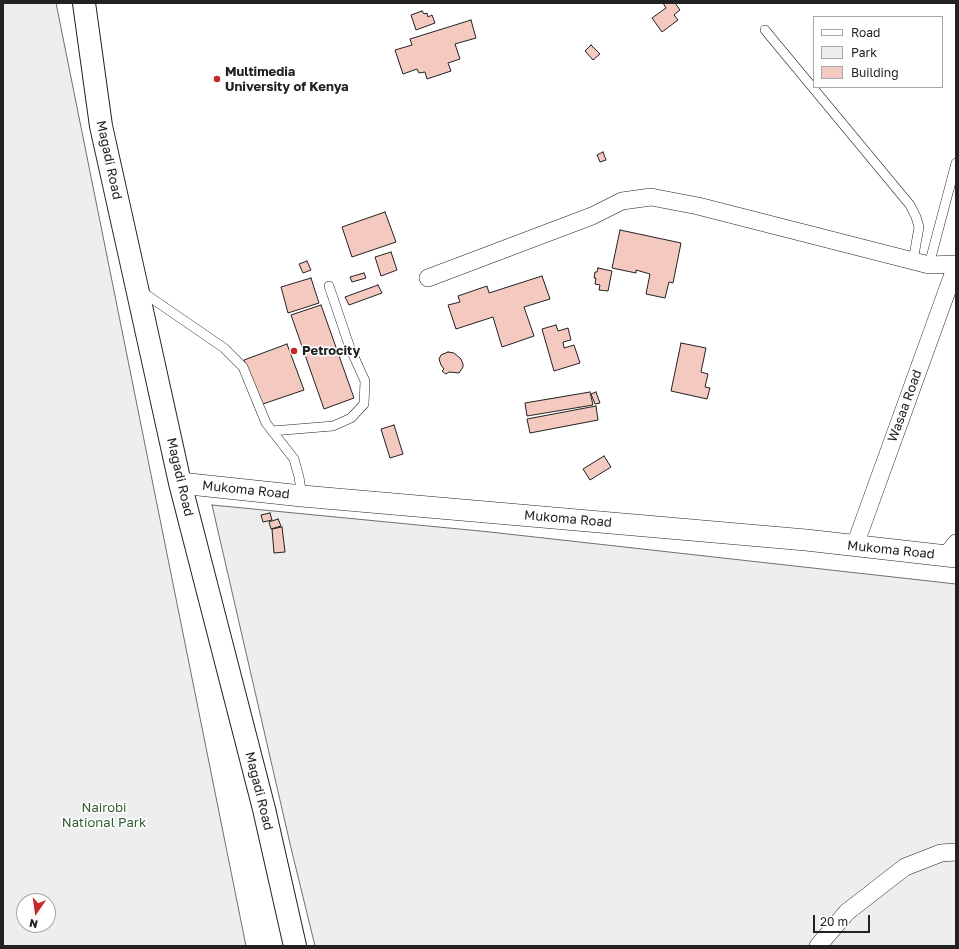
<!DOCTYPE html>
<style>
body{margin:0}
#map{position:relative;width:959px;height:949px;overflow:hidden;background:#fff;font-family:"Golos Text",sans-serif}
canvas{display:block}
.frame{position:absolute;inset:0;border:4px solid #222;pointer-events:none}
.legend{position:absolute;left:813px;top:16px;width:130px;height:72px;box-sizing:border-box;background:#fff;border:1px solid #a7a7a7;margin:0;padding:5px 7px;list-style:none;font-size:12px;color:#222}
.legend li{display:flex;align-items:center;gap:8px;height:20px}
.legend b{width:20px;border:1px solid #a7a7a7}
.north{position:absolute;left:16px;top:893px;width:40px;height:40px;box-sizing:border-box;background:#fff;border:1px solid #a7a7a7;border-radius:50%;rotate:193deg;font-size:11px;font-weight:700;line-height:16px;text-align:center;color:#222}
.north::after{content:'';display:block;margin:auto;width:14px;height:18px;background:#c62828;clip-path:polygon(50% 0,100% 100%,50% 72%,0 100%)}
.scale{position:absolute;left:813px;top:915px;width:57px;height:18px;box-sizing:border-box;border:2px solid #222;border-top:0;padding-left:5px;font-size:12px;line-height:14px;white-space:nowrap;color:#222;-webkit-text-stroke:3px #fff;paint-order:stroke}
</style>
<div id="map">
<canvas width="959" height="949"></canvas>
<div class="frame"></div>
<ul class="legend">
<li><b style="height:5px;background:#fff"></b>Road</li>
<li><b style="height:11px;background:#eee"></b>Park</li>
<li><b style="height:11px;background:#f3c9c0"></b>Building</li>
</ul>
<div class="north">N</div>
<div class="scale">20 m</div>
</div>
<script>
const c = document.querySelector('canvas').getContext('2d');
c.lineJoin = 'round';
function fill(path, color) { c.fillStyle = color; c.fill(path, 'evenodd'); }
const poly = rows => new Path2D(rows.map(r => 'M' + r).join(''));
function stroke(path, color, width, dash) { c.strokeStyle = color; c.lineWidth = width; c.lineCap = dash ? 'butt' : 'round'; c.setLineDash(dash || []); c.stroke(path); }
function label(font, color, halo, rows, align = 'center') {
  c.font = font + ' "Golos Text",sans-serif'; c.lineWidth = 3; c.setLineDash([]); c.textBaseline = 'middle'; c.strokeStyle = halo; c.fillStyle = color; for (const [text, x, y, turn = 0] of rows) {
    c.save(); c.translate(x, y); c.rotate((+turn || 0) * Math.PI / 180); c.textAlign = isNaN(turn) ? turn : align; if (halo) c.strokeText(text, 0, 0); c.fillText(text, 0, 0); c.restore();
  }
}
const green = poly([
 [3,3,56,3,246,946,3,946,3,3],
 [24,901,48,901,48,925,24,925,24,901],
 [212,505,490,532,956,584,956,946,315,946,291,848,212,505]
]);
fill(green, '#eee');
stroke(green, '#6f6f6f', 1);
const building = poly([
 [663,3,675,3,680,10,674,15,678,20,662,32,652,18,666,8,663,3],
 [422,11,424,14,427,13,428,17,432,15,435,23,416,30,411,15,422,11],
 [471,20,476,38,455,44,460,59,448,63,451,71,427,79,425,72,419,73,417,69,403,74,395,50,412,45,410,39,471,20],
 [591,45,600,54,593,60,585,51,591,45],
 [603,152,606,160,600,162,597,155,603,152],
 [385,212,396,242,352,257,342,227,385,212],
 [620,230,681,243,673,283,669,282,665,298,646,294,650,274,636,270,636,273,612,268,620,230],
 [391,252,397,270,381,276,375,257,391,252],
 [307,261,311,270,303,273,299,264,307,261],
 [598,268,612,271,608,291,599,290,600,285,595,284,596,278,594,278,595,272,597,272,598,268],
 [364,273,366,278,352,282,350,277,364,273],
 [542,276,550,299,524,307,534,336,502,347,493,317,456,329,448,305,460,302,458,296,487,286,489,293,542,276],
 [311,278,319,303,288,313,281,287,311,278],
 [378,285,382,293,349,305,345,297,378,285],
 [321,305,354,398,324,409,291,315,321,305],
 [556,325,558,331,568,328,571,340,563,342,564,348,574,345,580,363,554,371,542,329,556,325],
 [681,343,706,348,701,372,708,374,705,387,710,388,707,399,671,391,681,343],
 [287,344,304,390,260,405,244,360,287,344],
 [448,352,454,353,461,359,463,364,463,367,459,373,449,372,446,374,442,371,444,369,441,365,439,359,441,355,448,352],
 [590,392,593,405,527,416,525,403,590,392],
 [596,392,600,403,595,404,591,394,596,392],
 [596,406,598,420,530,433,527,419,596,406],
 [394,425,403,454,390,458,381,429,394,425],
 [604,456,611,467,590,480,583,469,604,456],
 [270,513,272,520,263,522,261,515,270,513],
 [278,519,281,526,271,529,269,522,278,519],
 [282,527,285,552,274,553,272,529,282,527]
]);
fill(building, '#f3c9c0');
stroke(building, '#222', 1);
const service = poly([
 [765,30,910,205,916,217,919,227,913,261],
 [929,265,956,163],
 [141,291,224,348,243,367,266,423,294,459,299,477,302,496],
 [272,431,333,426,351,418,364,404,365,381,350,348,329,286]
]);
const minor = poly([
 [428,278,592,216,622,201,651,197,698,206,929,265,956,264],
 [855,545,956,266],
 [946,556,956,543],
 [818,946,847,912,905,867,941,853,956,852]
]);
const tertiary = poly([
 [180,483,302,496,806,540,956,557]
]);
const trunk = poly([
 [84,3,101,126,137,288,180,483,264,809,295,946]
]);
stroke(service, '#222', 10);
stroke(minor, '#222', 18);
stroke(tertiary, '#222', 22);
stroke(trunk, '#222', 24);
stroke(service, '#fff', 9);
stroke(minor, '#fff', 17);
stroke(tertiary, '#fff', 21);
stroke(trunk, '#fff', 22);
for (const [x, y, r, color] of [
 [217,79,4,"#c62828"],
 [294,351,4,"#c62828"]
]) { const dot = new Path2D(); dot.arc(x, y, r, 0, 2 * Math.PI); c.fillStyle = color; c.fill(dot); stroke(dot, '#fff', 1.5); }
label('bold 13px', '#222', '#fff', [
 ["Multimedia",225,72],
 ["University of Kenya",225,87],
 ["Petrocity",302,351]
], 'left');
label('13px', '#222', '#fff', [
 ["Magadi Road",109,160,78],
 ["Wasaa Road",905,406,-70],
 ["Magadi Road",180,477,77],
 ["Mukoma Road",246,490,6],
 ["Mukoma Road",568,519,5],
 ["Mukoma Road",891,550,6],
 ["Magadi Road",259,791,76]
]);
label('13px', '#2f5e38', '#fff', [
 ["Nairobi",104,808],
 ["National Park",104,823]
]);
</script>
